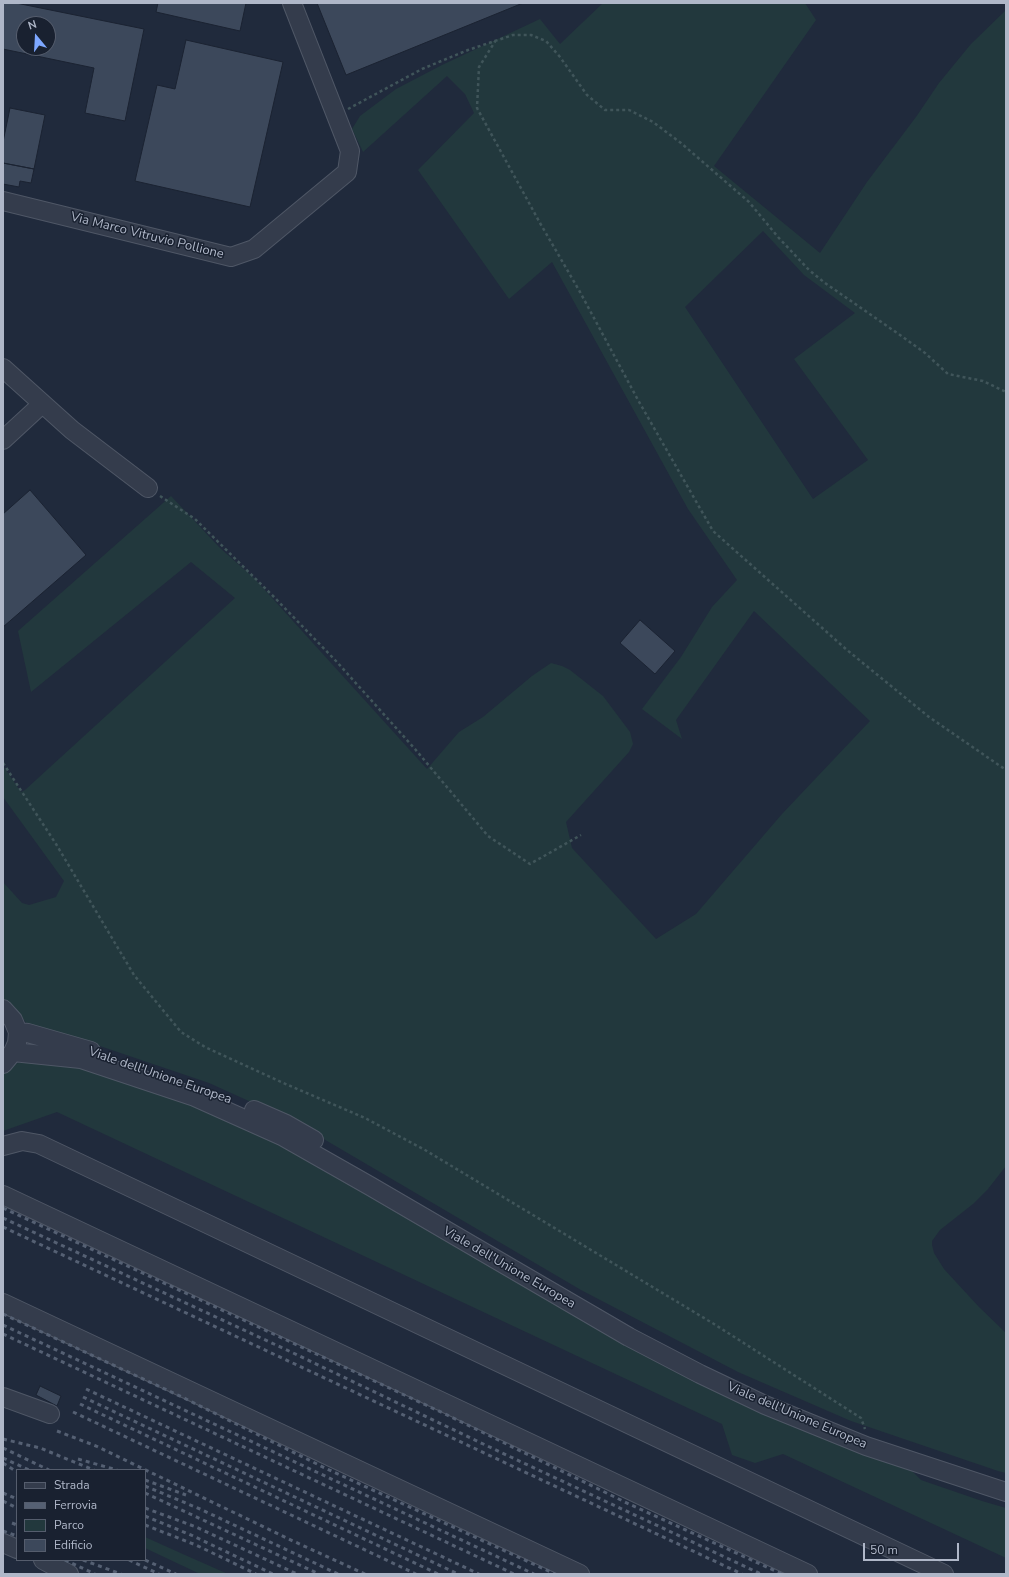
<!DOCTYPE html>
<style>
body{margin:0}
#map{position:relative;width:1009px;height:1577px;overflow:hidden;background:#202a3c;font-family:"Nunito Sans",sans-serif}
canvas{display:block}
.frame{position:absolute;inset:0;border:4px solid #afb7c8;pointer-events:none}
.legend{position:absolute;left:16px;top:1469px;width:130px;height:92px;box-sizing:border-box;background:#192130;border:1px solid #555d6d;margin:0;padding:5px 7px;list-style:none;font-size:12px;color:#afb7c8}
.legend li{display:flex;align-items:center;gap:8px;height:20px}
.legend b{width:20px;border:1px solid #555d6d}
.north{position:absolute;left:16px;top:16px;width:40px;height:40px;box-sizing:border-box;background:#192130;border:1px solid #555d6d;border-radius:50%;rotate:342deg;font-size:11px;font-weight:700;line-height:16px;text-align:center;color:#afb7c8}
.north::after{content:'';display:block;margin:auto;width:14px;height:18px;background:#7da7ff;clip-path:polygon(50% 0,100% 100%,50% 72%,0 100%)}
.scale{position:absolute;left:863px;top:1543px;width:96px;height:18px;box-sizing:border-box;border:2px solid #afb7c8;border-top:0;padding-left:5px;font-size:12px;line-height:14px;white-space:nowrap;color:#afb7c8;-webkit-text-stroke:3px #192130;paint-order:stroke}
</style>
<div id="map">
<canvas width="1009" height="1577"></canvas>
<div class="frame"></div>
<ul class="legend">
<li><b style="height:5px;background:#343c4c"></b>Strada</li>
<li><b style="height:5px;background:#556073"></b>Ferrovia</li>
<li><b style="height:11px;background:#22383d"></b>Parco</li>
<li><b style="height:11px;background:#3c485b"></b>Edificio</li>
</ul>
<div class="north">N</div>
<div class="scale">50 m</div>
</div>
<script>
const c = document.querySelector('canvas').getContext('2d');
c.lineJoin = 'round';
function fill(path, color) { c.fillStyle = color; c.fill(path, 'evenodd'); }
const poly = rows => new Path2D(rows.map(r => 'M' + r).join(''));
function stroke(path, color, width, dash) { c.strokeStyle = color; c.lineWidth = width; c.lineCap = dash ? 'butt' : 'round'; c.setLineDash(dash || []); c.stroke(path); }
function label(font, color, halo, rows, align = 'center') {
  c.font = font + ' "Nunito Sans",sans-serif'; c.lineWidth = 3; c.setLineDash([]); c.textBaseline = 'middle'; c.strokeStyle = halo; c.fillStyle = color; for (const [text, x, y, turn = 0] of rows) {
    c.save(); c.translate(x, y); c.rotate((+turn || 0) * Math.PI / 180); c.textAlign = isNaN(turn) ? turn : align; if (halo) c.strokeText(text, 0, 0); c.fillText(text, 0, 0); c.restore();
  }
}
fill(poly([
 [603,3,805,3,816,20,714,166,820,253,867,182,916,117,939,83,971,44,1006,10,1006,1166,988,1189,973,1204,940,1230,932,1241,932,1245,934,1253,944,1269,979,1307,1006,1333,1006,1473,998,1471,851,1421,738,1372,581,1290,293,1121,209,1083,94,1044,28,1025,13,1007,3,1001,3,882,22,903,29,905,56,897,64,881,3,797,3,766,21,792,25,790,235,598,191,562,31,692,18,631,171,496,220,548,254,578,427,769,459,732,483,717,532,676,551,663,562,666,570,670,603,696,630,732,633,744,629,752,566,822,572,848,656,939,696,914,782,814,870,721,754,611,676,720,682,739,642,709,681,657,712,607,737,580,688,509,552,262,509,299,418,170,474,113,465,94,447,76,363,152,352,129,360,116,396,89,442,65,540,19,560,44],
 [763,231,804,275,855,313,794,359,868,460,813,499,685,307],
 [26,1060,92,1068,173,1095,280,1142,485,1262,910,1469,921,1480,982,1501,1006,1508,1006,1558,783,1454,755,1463,732,1455,722,1424,57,1112,3,1131,3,1074,13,1065],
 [145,1537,185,1555,228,1574,200,1574,145,1548]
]), '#22383d');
const building = poly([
 [3,3,16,3,144,29,125,121,85,113,94,68,3,49,3,3],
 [24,24,48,24,48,48,24,48,24,24],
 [158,3,246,3,240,31,156,12,158,3],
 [317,3,523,3,346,75,317,3],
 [186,40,283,62,250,207,135,181,157,85,175,89,186,40],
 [10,108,45,115,34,169,3,163,3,142,10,108],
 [3,163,34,169,31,183,20,181,19,187,3,184,3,163],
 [30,490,86,555,3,627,3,514,30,490],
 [640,620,675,651,655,674,620,643,640,620],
 [40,1386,61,1396,57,1406,36,1395,40,1386]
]);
fill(building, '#3c485b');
stroke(building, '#1b2332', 1);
const minor = poly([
 [3,201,231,257,254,249,347,172,350,151,292,3],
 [3,368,72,430,148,488],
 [3,440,42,404],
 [3,1009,13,1020,18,1032,17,1043,13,1052,3,1064],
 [18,1032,28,1033,91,1051],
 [13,1052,81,1059,195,1097,282,1136,370,1186,629,1337,700,1374,765,1405,866,1446,1006,1492],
 [254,1110,286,1124,314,1140],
 [3,1146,22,1141,39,1144,944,1574],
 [3,1195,808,1574],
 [3,1303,580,1574],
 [3,1397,50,1414],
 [3,1543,17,1549],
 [43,1560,69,1574]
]);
stroke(minor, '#4f5766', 20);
stroke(poly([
 [496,40,479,67,477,108,540,223,580,292,638,400,713,531,847,650,929,717,1006,770],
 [348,109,422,69,468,50,513,35,531,35,546,41,560,57,587,95,605,110,629,110,653,122,681,143,749,202,778,237,809,270,825,283,900,335,925,353,948,374,983,381,1006,392],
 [160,496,195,519,274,597,336,661,415,749,488,836,530,864,581,835],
 [3,763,56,844,134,975,181,1032,205,1047,281,1082,365,1118,425,1150,714,1324,861,1418,865,1429]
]), '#40555a', 2.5, [3, 3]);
stroke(minor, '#343c4c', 18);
stroke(poly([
 [3,1208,443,1413,629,1504,782,1574],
 [3,1218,289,1351,500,1452,761,1574],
 [3,1227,742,1574],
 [3,1314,182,1397,325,1468,555,1574],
 [3,1325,534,1574],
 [3,1334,514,1574],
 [86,1389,479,1574],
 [83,1397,458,1574],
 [80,1404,438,1574],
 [73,1412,416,1574],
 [57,1431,96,1446,293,1541,365,1574],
 [3,1439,40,1448,94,1470],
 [3,1448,49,1470],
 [3,1458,29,1470],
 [78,1459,117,1470],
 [3,1463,17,1472],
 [145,1480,186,1495],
 [145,1486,200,1509,338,1574],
 [3,1493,17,1499],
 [145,1493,319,1574],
 [3,1501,17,1508],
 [145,1508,196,1527,297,1574],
 [145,1516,191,1535,273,1574],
 [12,1523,17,1525],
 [145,1525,196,1545,256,1574],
 [3,1531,17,1536],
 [65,1560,95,1574],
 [83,1560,121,1574],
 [129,1560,159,1574],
 [145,1560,176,1574]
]), '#556073', 3, [4, 4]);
label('13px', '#afb7c8', '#192130', [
 ["Via Marco Vitruvio Pollione",147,236,14],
 ["Viale dell'Unione Europea",160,1076,19],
 ["Viale dell'Unione Europea",509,1268,30],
 ["Viale dell'Unione Europea",797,1416,23]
]);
</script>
